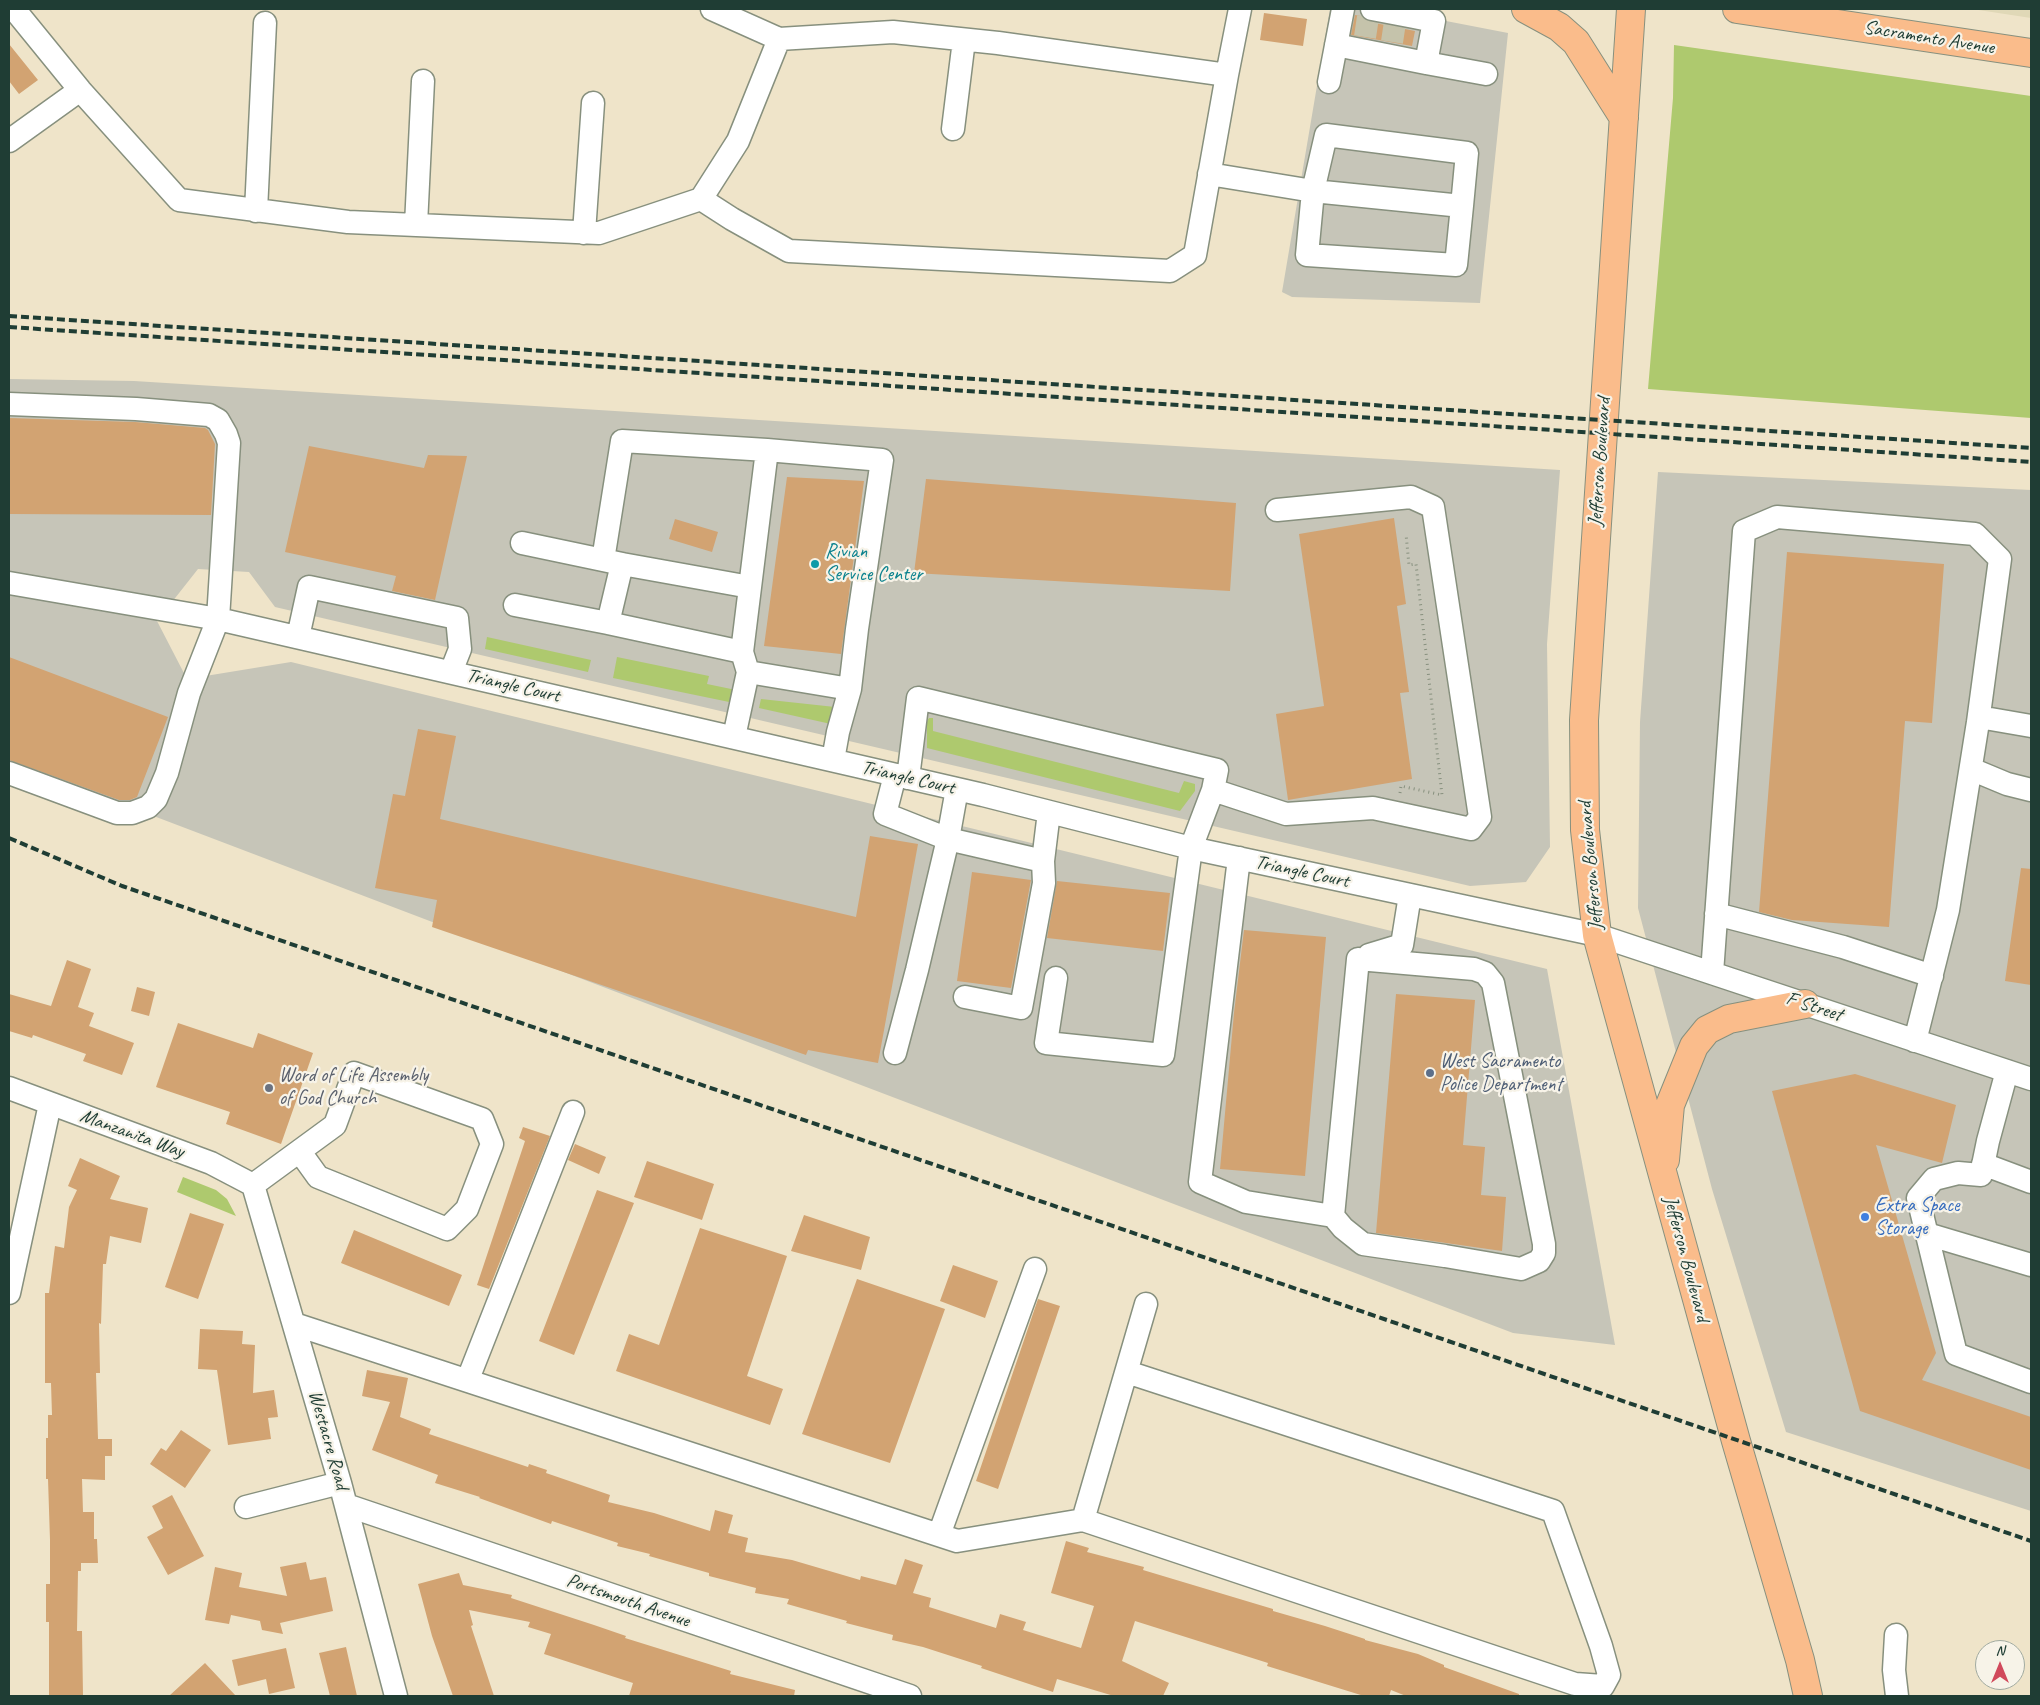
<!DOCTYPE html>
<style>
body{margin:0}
#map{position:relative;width:2040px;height:1705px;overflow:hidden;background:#efe4c9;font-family:Caveat,sans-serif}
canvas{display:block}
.frame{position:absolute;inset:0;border:10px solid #1f3d34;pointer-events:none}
.north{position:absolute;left:1975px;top:1640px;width:50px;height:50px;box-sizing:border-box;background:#f7f3e8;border:1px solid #a1aaa0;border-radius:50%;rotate:0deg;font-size:14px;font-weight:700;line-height:20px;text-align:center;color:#1f3d34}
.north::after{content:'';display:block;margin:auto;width:18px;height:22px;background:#d1495b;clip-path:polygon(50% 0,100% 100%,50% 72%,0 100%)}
</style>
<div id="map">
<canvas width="2040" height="1705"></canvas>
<div class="frame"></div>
<div class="north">N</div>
</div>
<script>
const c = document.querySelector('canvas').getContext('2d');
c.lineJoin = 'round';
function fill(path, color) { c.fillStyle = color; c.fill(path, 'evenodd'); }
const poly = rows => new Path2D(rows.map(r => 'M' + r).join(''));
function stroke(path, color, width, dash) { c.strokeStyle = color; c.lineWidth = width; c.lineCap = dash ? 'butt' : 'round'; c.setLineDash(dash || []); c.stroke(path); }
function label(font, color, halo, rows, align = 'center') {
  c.font = font + ' Caveat,sans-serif'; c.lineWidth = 4.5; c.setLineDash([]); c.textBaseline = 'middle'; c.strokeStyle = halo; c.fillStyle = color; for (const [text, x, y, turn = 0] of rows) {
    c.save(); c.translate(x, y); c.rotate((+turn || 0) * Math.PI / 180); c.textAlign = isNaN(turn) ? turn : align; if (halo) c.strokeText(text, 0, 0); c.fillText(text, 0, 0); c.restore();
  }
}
fill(poly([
 [1972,9,2031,9,2031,18]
]), '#e0d8b7');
fill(poly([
 [1330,9,1384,9,1508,33,1480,303,1292,297,1282,292],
 [9,379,134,381,1560,470,1547,644,1550,847,1526,882,1470,886,275,607,249,572,198,569,157,621,187,679,291,662,1547,969,1615,1345,1513,1333,9,761],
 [1658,472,2031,490,2031,1511,1786,1432,1712,1189,1638,908,1640,722]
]), '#c6c5b8');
fill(poly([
 [1674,45,2031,96,2031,418,1648,389,1673,98],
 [487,637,591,660,588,672,485,649],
 [617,657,709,676,707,684,736,690,734,703,613,678],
 [761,699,835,707,831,724,759,708],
 [929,718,933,718,933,731,1179,793,1184,781,1195,784,1195,791,1180,811,927,748,927,721],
 [183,1177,216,1190,227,1199,236,1216,177,1192]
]), '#aec96e');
fill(poly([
 [1264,13,1307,19,1303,46,1260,40],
 [1355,15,1361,16,1370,22,1415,31,1412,46,1351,35],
 [9,44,38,80,19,94,9,81],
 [9,418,135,422,205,428,208,430,215,444,211,515,9,514],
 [309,446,424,468,428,455,467,456,435,600,392,591,396,576,285,552],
 [787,477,864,481,841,654,764,646],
 [926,479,1236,503,1230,591,914,573],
 [1394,518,1406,604,1397,606,1409,692,1400,693,1412,779,1288,800,1276,714,1324,706,1299,534],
 [675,519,718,532,712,552,669,539],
 [1787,552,1944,564,1932,723,1905,721,1889,927,1792,920,1759,912],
 [9,657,168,717,137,797,130,800,119,800,9,760],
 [418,729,456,736,440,819,856,917,870,836,918,844,878,1063,808,1050,806,1055,432,927,437,900,375,888,393,794,405,796],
 [2021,868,2031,869,2031,985,2005,981],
 [972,872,1031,880,1011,988,957,981],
 [1057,881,1170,893,1163,951,1047,938],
 [1244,930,1326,937,1305,1176,1220,1169,1234,1013],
 [67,960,91,969,78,1007,94,1013,89,1026,134,1043,122,1075,83,1061,86,1054,33,1035,32,1038,9,1031,9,994,51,1006],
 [137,987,155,992,149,1016,131,1011],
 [1396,994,1475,1000,1463,1145,1485,1147,1481,1195,1506,1197,1502,1251,1376,1233],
 [178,1023,253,1048,258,1033,313,1053,281,1144,226,1124,230,1112,156,1087],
 [1855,1074,1956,1105,1942,1163,1876,1145,1936,1353,1922,1380,2031,1417,2031,1470,1860,1411,1772,1091],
 [523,1127,550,1136,489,1289,477,1285,525,1141,519,1138],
 [575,1144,606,1157,599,1174,568,1160],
 [80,1158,120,1176,110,1199,148,1208,141,1243,110,1236,106,1264,103,1264,101,1324,99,1323,100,1373,96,1373,98,1439,112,1439,112,1456,105,1456,105,1480,82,1479,83,1512,94,1512,94,1539,97,1539,98,1563,81,1563,81,1571,78,1571,77,1631,82,1631,83,1696,49,1696,49,1622,46,1622,46,1584,50,1584,50,1540,48,1479,46,1479,46,1438,48,1438,48,1415,52,1415,51,1383,45,1383,45,1293,49,1293,55,1246,64,1248,69,1207,77,1190,68,1186],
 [647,1161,714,1184,702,1220,634,1197],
 [597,1190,634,1203,574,1355,539,1341],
 [190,1213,224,1224,198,1299,165,1287],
 [804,1215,870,1237,861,1270,791,1251],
 [700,1228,787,1256,747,1376,783,1389,770,1425,616,1371,629,1334,659,1345],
 [354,1230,462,1275,449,1306,341,1263],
 [953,1265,998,1281,985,1318,940,1301],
 [857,1279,945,1309,890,1463,802,1434],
 [1038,1299,1060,1306,998,1489,976,1481],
 [200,1329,243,1331,242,1344,255,1345,253,1393,274,1390,278,1417,268,1418,271,1439,228,1445,217,1370,198,1369],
 [367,1370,408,1378,400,1417,431,1429,429,1434,528,1467,529,1464,547,1470,546,1473,610,1495,608,1502,654,1513,710,1531,715,1510,733,1515,728,1533,748,1538,745,1552,792,1560,860,1580,861,1576,896,1585,905,1559,923,1565,913,1593,931,1598,929,1607,996,1628,1000,1614,1026,1622,1023,1630,1081,1648,1094,1606,1051,1593,1066,1541,1089,1548,1087,1552,1144,1567,1143,1570,1273,1609,1273,1611,1325,1626,1365,1639,1365,1640,1418,1654,1444,1665,1444,1667,1519,1694,1519,1696,1406,1696,1391,1690,1389,1696,1364,1696,1267,1666,1268,1663,1135,1621,1122,1661,1169,1683,1163,1696,1114,1696,1057,1679,1053,1692,981,1668,982,1666,923,1647,892,1640,893,1635,846,1623,847,1621,787,1604,789,1599,755,1593,756,1588,709,1576,709,1573,649,1556,650,1554,617,1546,618,1543,552,1521,551,1524,479,1498,480,1497,435,1483,438,1475,372,1450,390,1402,362,1396],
 [181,1430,211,1450,185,1488,150,1464,161,1448,166,1451],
 [172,1495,204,1556,168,1575,147,1537,163,1528,152,1506],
 [306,1562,310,1580,326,1577,333,1611,280,1623,283,1634,262,1630,260,1621,231,1615,229,1624,205,1620,215,1567,242,1573,239,1587,287,1596,280,1567],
 [459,1573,463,1585,512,1595,511,1598,594,1625,626,1636,625,1638,731,1671,730,1674,795,1690,794,1696,629,1696,633,1683,544,1654,551,1634,528,1627,530,1622,469,1610,473,1625,471,1626,494,1696,453,1696,432,1636,418,1584],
 [346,1647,357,1696,330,1696,319,1653],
 [286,1648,295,1688,269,1694,266,1679,238,1686,232,1660],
 [205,1663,236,1696,169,1696]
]), '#d2a372');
stroke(poly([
 [1365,37,1368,17],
 [1392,42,1395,22]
]), '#c5c3ab', 22, [22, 11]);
const minor = poly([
 [14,9,80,90,179,200,348,222,599,233,701,199,738,141,779,39],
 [712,9,779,39,893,32,998,43,1227,75],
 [1372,9,1414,17],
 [1336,45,1426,63,1434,21,1414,17,1415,9],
 [1426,63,1486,74],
 [1329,82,1343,9],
 [953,129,964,40],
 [9,141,80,90],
 [1209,174,1313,191,1307,255,1456,265,1462,206,1467,153,1326,135,1313,191,1462,206],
 [701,199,732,219,789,251,1170,271,1195,255,1227,75,1240,9],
 [256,211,265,23],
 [416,225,423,81],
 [584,233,593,103],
 [9,404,136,409,209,415,218,420,226,434,229,443,218,619,189,693,167,773,156,799,148,807,132,813,117,813,9,773],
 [522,543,603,560],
 [622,564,750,587],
 [9,583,218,619,983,795,1191,848,1597,935,2031,1079],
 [515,605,608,623],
 [298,637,309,587,457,618,460,649,451,672],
 [742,652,608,623,622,564,603,560,622,441,767,450],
 [748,672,850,689],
 [1979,717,2031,726],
 [734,737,748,672,742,652,767,450,882,460,857,629,850,689,838,732,833,760],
 [1971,769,2007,784,2031,790],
 [895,775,885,814,948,839,917,970,895,1053],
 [908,778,918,698,1217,770,1213,790],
 [957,789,948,839,1043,861,1049,812],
 [1239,858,1200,1182,1246,1202,1333,1216,1358,959],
 [1716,914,1843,947,1932,976],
 [1369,955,1402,945,1410,895],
 [1712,973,1744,531,1777,517,1975,534,2000,559,1978,722,1948,910,1915,1041],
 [1056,978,1046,1043,1163,1055,1191,848,1213,790,1286,814,1373,808,1471,829,1480,817,1433,507,1411,497,1277,510],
 [965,997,1021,1008,1044,883,1043,861],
 [2007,1071,1988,1141,1981,1175,1958,1173,1934,1179,1918,1198,1956,1354,2031,1382],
 [9,1088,211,1163,253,1185],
 [1983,1164,2031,1182],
 [253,1185,335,1125,354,1073,482,1119,492,1144,467,1209,447,1229,318,1177,300,1152],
 [253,1185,340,1483,396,1696],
 [1333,1216,1343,1228,1363,1244,1445,1256,1521,1269,1539,1261,1544,1253,1544,1244,1493,983,1485,973,1474,969,1358,959],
 [1927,1234,2031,1265],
 [9,1293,50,1104],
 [294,1324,957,1541,1083,1520,1146,1304],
 [468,1379,573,1112],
 [346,1505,910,1696],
 [246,1507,340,1483],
 [1083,1520,1575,1684,1603,1686,1609,1675,1601,1646,1553,1511,1127,1372],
 [939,1535,1035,1269],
 [1896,1635,1894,1670,1897,1696]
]);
const major = poly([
 [1526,9,1559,27,1576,42,1624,118],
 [1631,9,1584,720,1585,830,1597,935,1736,1441,1800,1660,1808,1696],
 [1737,9,2031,53],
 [1665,1160,1670,1105,1694,1046,1707,1030,1729,1019,1805,1004]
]);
stroke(minor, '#87907e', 25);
stroke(major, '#87907e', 30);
stroke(poly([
 [1400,793,1401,786,1442,795,1416,564,1409,565,1406,534]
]), '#87907e', 3, [1, 4]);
stroke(minor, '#fff', 22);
stroke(major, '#fabc8b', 28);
stroke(poly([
 [9,316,2031,448],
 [9,327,2031,462],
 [9,838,122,886,2031,1541]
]), '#1f3d34', 4, [8, 4]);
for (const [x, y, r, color] of [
 [815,564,5,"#0f9aa8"],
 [1430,1073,5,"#5c6f8a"],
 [269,1088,5,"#6b7280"],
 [1865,1217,5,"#3f7fe0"]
]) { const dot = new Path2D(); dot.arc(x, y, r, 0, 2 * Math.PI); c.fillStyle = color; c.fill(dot); stroke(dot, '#f7f3e8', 2); }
label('20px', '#1f3d34', '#f7f3e8', [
 ["Sacramento Avenue",1929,38,9],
 ["Jefferson Boulevard",1600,462,-86],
 ["Triangle Court",513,686,13],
 ["Triangle Court",908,778,13],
 ["Jefferson Boulevard",1591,866,-95],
 ["Triangle Court",1302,872,12],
 ["F Street",1814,1007,18],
 ["Manzanita Way",132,1134,20],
 ["Jefferson Boulevard",1686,1259,75],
 ["Westacre Road",328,1440,74],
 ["Portsmouth Avenue",628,1601,19]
]);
label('20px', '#0d838f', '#f7f3e8', [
 ["Rivian",825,552],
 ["Service Center",825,575]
], 'left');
label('20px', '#4e5e75', '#f7f3e8', [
 ["West Sacramento",1440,1062],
 ["Police Department",1440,1085]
], 'left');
label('20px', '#5b616d', '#f7f3e8', [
 ["Word of Life Assembly",279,1076],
 ["of God Church",279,1099]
], 'left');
label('20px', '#366cbe', '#f7f3e8', [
 ["Extra Space",1875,1206],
 ["Storage",1875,1229]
], 'left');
</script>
